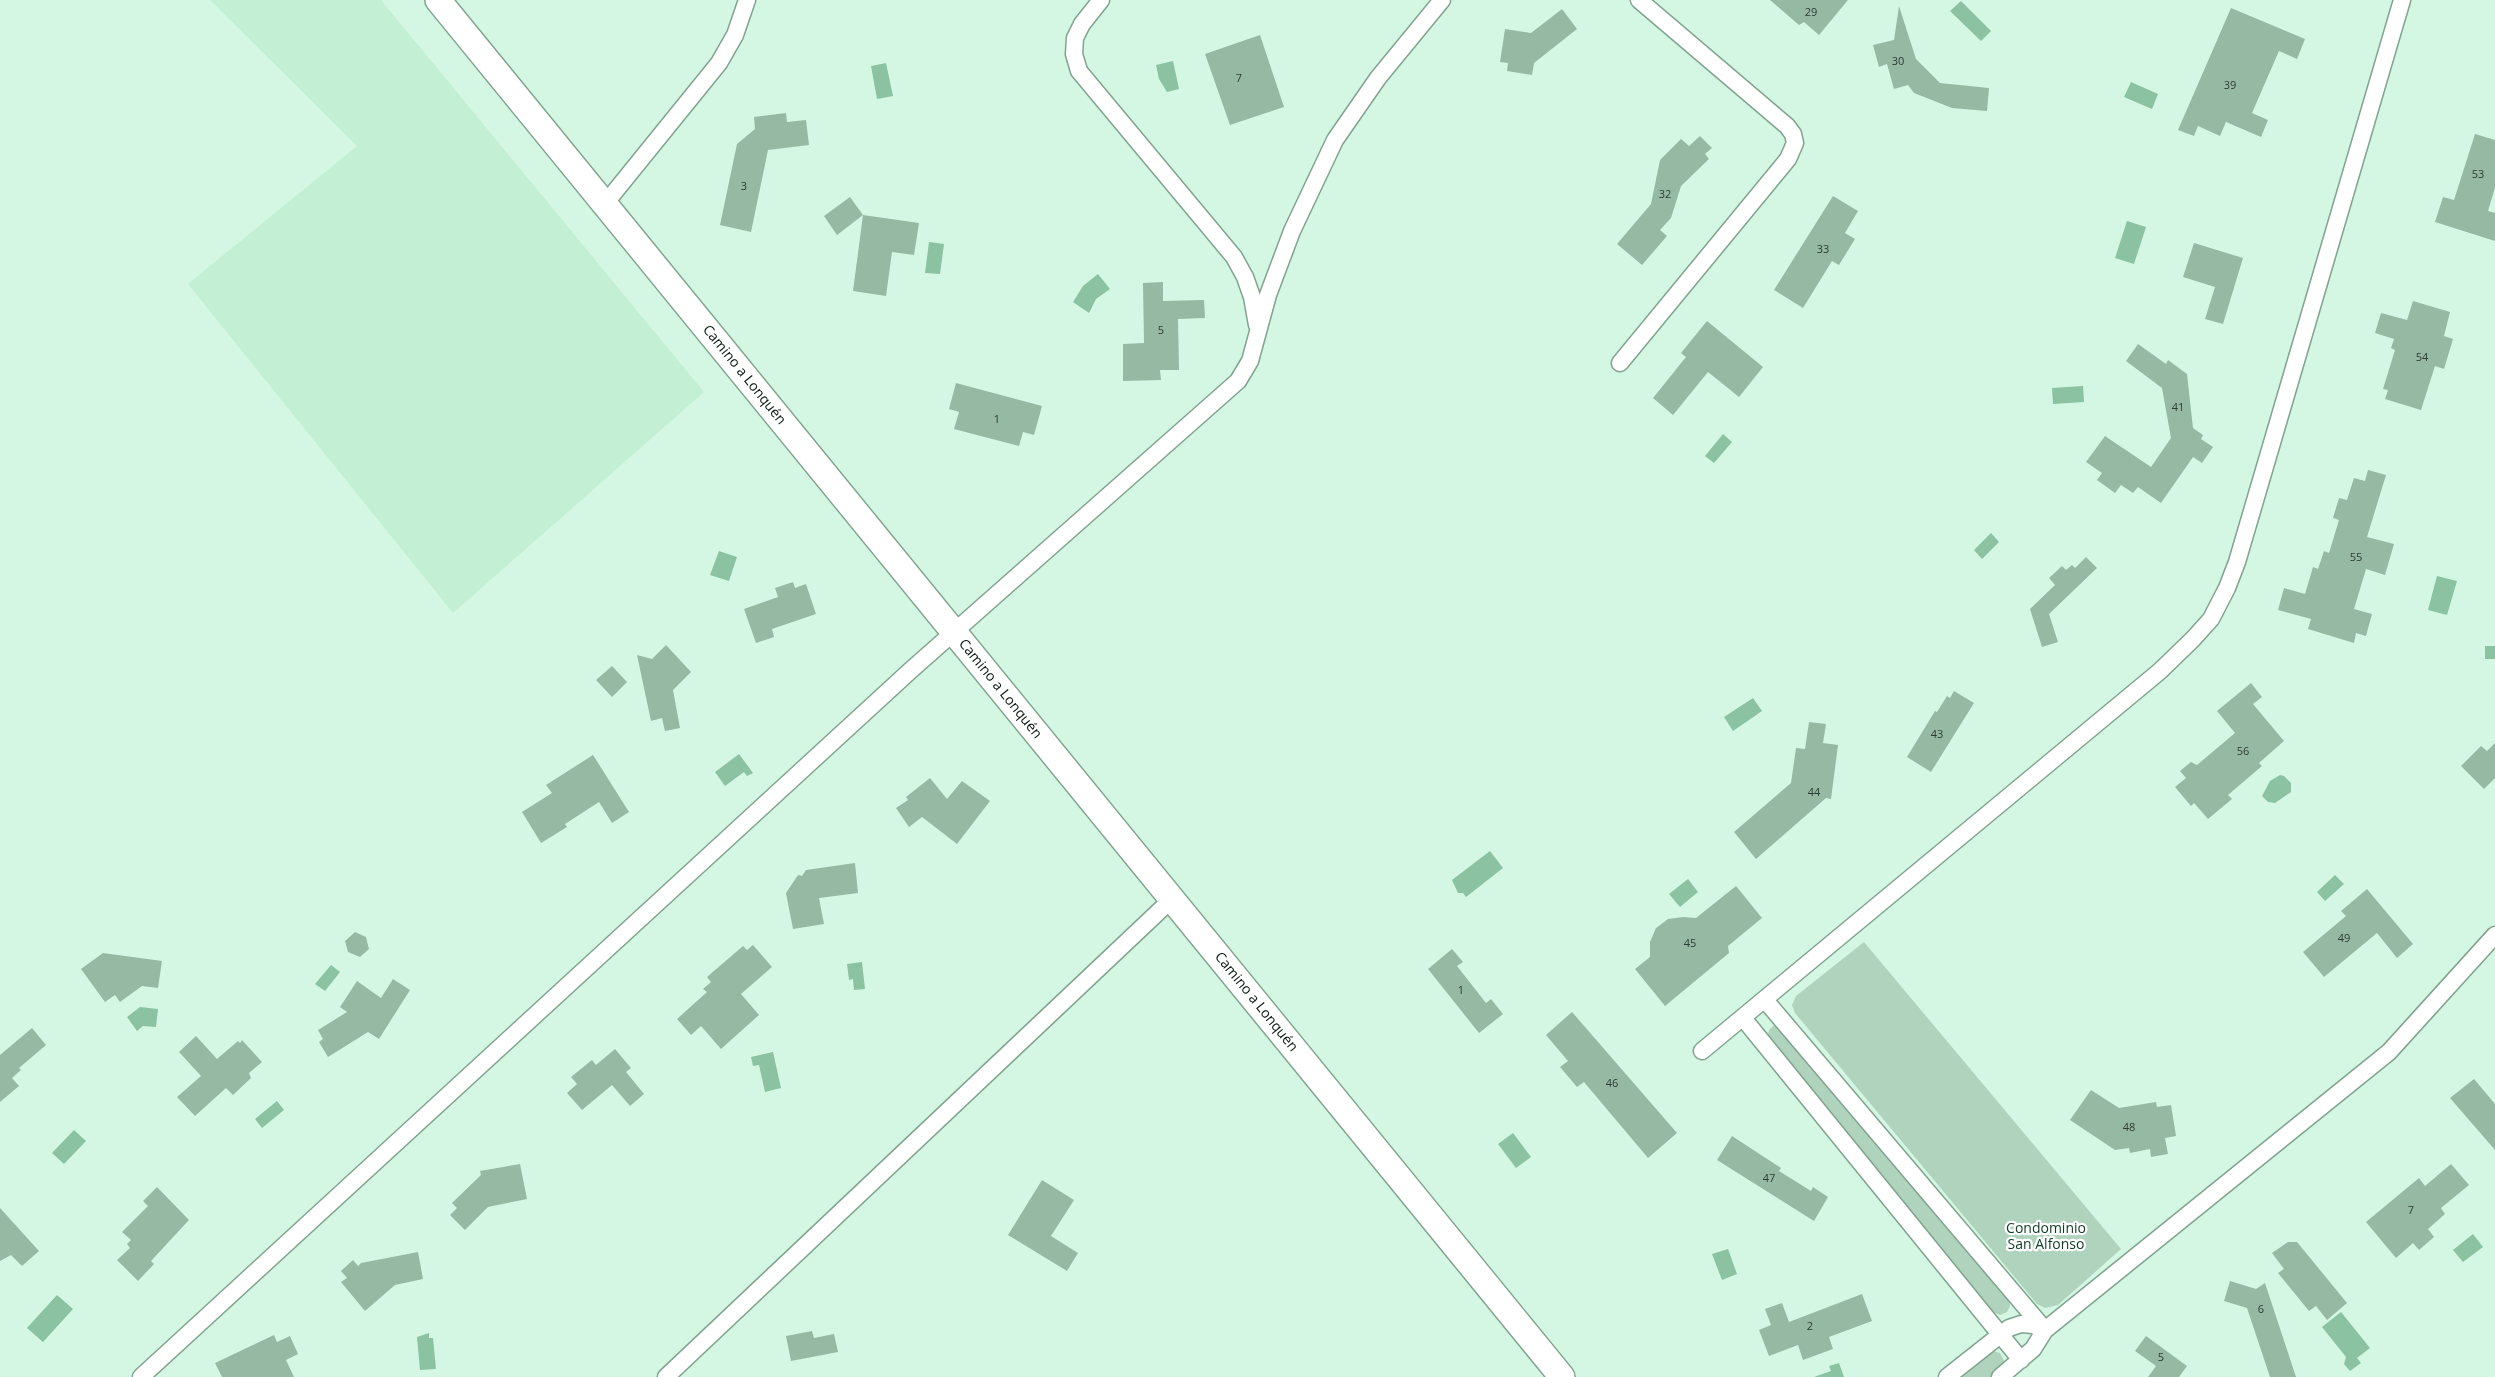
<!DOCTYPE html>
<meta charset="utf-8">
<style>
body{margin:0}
canvas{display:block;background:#d3f7e2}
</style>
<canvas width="2495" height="1377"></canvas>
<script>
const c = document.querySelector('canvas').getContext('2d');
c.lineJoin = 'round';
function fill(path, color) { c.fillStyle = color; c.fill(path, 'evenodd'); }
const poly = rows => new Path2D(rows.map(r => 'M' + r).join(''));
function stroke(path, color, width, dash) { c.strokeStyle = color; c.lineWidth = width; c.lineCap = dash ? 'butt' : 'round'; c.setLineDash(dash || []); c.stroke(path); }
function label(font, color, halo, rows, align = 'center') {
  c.font = font + ' "Open Sans",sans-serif'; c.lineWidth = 4.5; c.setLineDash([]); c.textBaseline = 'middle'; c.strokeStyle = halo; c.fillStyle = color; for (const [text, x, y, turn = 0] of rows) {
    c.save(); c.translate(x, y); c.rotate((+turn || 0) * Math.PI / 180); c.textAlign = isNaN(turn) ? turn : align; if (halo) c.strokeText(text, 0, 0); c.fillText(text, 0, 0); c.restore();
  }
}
fill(poly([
 [210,0,381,0,704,392,453,613,188,284,357,146]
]), '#c3efd5');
fill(poly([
 [1864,942,2121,1249,2058,1305,2045,1308,2037,1304,1795,1013,1792,1005,1796,996],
 [1775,1024,1779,1025,2009,1299,2010,1306,2007,1312,2000,1315,1993,1312,1767,1039,1769,1030],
 [1993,1351,2000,1353,2005,1363,2002,1369,1992,1377,1959,1377]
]), '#b0d3be');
fill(poly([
 [1961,1,1991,31,1981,41,1950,11],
 [1173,61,1179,89,1167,92,1159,79,1156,65],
 [886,63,893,96,877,99,871,66],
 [2131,82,2158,94,2152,109,2124,97],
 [2127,221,2146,227,2134,264,2115,258],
 [929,242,944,244,940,274,925,273],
 [1098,274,1110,289,1096,299,1089,313,1073,302,1083,286],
 [2083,386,2084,402,2053,404,2052,388],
 [1723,434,1732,442,1714,463,1705,456],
 [1991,533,1999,542,1982,559,1974,550],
 [719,551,737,557,729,581,710,575],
 [2437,576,2457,581,2447,615,2428,610],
 [2485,646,2495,646,2495,659,2485,659],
 [1753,698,1762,711,1733,731,1724,717],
 [739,754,753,773,747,776,744,772,725,786,715,772],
 [2280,775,2284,776,2291,783,2291,792,2275,803,2268,802,2262,796,2270,781],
 [1490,851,1503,868,1466,897,1463,893,1458,893,1452,880],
 [2335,875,2344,884,2325,901,2317,892],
 [1688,879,1698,892,1680,907,1669,894],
 [862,962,865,989,854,990,853,979,849,980,847,964],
 [331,965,340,972,325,991,315,984],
 [140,1007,158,1009,156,1027,143,1026,137,1031,127,1017],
 [773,1052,781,1088,765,1092,759,1065,753,1066,751,1057],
 [277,1101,284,1110,262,1128,255,1119],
 [74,1130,86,1141,64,1164,52,1153],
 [1513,1133,1531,1157,1516,1168,1498,1144],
 [2473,1234,2483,1247,2463,1262,2453,1250],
 [1728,1249,1737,1274,1722,1280,1712,1254],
 [57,1295,73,1309,43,1342,27,1328],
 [2341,1312,2370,1348,2357,1358,2361,1363,2350,1371,2344,1364,2346,1357,2322,1327],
 [429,1333,429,1338,433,1338,436,1369,420,1370,417,1337],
 [1839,1363,1844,1377,1814,1377,1831,1371,1829,1366]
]), '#8ac2a2');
fill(poly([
 [1770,0,1848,0,1819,35,1804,22,1799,25],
 [1899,6,1916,59,1940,83,1989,88,1987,111,1952,108,1914,93,1908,85,1894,89,1887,64,1879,67,1873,45,1894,40],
 [2231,8,2305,39,2297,59,2279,51,2252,113,2268,120,2261,137,2226,122,2220,136,2198,126,2194,136,2178,130],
 [1562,9,1577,29,1534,63,1532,75,1507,71,1508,63,1500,62,1505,29,1531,33],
 [1260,35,1284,107,1230,125,1205,54],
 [786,113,787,122,806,120,809,145,768,150,751,232,720,225,737,144,755,129,754,117],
 [2475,134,2495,140,2495,188,2488,211,2495,213,2495,241,2435,222,2443,197,2454,200],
 [1700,136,1712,148,1705,154,1709,159,1681,186,1671,218,1660,230,1667,236,1642,265,1617,244,1651,204,1660,160,1681,139,1689,146],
 [1833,196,1858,211,1845,233,1855,239,1839,265,1832,261,1803,308,1774,290],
 [850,197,863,215,837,235,824,216],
 [863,215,919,223,914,255,892,252,886,296,853,291],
 [2194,243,2243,258,2223,324,2205,319,2215,287,2183,277],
 [1163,282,1163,301,1204,300,1205,318,1178,319,1179,370,1160,370,1161,380,1123,381,1123,344,1144,343,1143,283],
 [2413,301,2450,312,2444,336,2453,339,2444,369,2435,366,2421,410,2385,399,2388,390,2383,389,2395,350,2391,348,2394,339,2375,333,2381,313,2407,320],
 [1707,321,1763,367,1739,397,1708,372,1673,415,1653,398,1686,357,1681,353],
 [2138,344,2166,364,2168,360,2187,374,2193,428,2203,435,2201,439,2213,447,2202,463,2193,457,2161,503,2138,487,2133,493,2121,485,2115,493,2097,480,2102,473,2086,462,2105,436,2151,467,2171,438,2162,388,2126,361],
 [956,383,1042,406,1034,435,1023,432,1019,446,954,429,959,412,949,409],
 [2368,470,2386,475,2367,537,2394,544,2385,575,2366,569,2354,609,2372,614,2366,636,2356,633,2354,643,2308,629,2311,619,2278,610,2284,588,2305,594,2313,567,2318,569,2324,551,2329,553,2339,520,2333,518,2339,498,2347,500,2354,478,2365,481],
 [2086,557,2097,568,2049,614,2058,642,2042,647,2030,609,2055,585,2049,578,2062,566,2066,570,2072,565,2075,568],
 [793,582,795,588,806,584,816,614,772,629,774,637,756,643,744,609,778,597,775,588],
 [666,645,691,672,673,690,680,728,665,731,662,718,651,721,637,655,652,659],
 [612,666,627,682,612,697,596,680],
 [2251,683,2262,697,2253,704,2284,741,2259,763,2262,766,2228,795,2232,799,2208,819,2194,803,2191,806,2175,787,2186,778,2180,771,2191,762,2197,765,2235,733,2217,711],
 [1954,691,1974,703,1931,772,1907,757,1935,711,1937,712,1947,696,1950,698],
 [1809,722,1826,724,1823,743,1838,745,1831,799,1826,798,1756,859,1734,832,1791,783,1796,748,1805,749],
 [2495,743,2495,778,2484,789,2461,766,2481,746,2487,751],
 [593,755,629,812,612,823,599,802,565,824,567,827,541,843,522,812,552,793,546,785],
 [930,778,947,799,962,781,990,801,957,844,922,817,909,827,896,808,908,800,906,797],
 [855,863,858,893,819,898,824,924,793,929,786,893,798,875,802,876,806,870],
 [1736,886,1762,918,1728,946,1729,953,1665,1006,1635,969,1650,957,1650,942,1656,928,1668,919,1683,917,1696,918],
 [2367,889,2413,944,2397,958,2377,933,2324,977,2303,952,2346,916,2341,911],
 [355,932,366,937,369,949,360,957,348,952,345,941],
 [753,945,772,967,741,994,759,1015,721,1049,701,1026,691,1035,677,1019,707,992,703,989,711,982,707,977,743,946,747,950],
 [1452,949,1463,962,1457,966,1486,1003,1491,999,1503,1014,1479,1033,1428,969],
 [103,953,162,961,158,988,142,986,120,1002,115,995,105,1002,81,969],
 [393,979,410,990,379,1039,368,1032,328,1057,319,1042,323,1039,318,1030,347,1012,340,1007,357,981,381,998],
 [1572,1012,1677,1133,1648,1158,1584,1082,1577,1087,1560,1067,1568,1061,1546,1035],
 [32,1028,46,1045,19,1068,21,1070,12,1078,19,1086,0,1102,0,1055],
 [196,1036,217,1059,238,1041,240,1043,242,1040,262,1062,249,1073,251,1078,233,1095,226,1088,195,1116,177,1097,201,1076,179,1052],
 [615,1049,631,1068,626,1072,644,1094,630,1106,612,1085,582,1110,567,1093,577,1084,571,1077,592,1060,596,1065],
 [2474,1079,2495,1104,2495,1150,2450,1098],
 [2091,1090,2119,1108,2156,1102,2157,1107,2171,1105,2176,1136,2165,1138,2168,1154,2151,1157,2150,1149,2130,1153,2129,1148,2115,1150,2070,1120],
 [1732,1136,1781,1168,1779,1171,1811,1191,1813,1187,1828,1197,1814,1221,1717,1160],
 [520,1164,527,1199,488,1207,465,1230,450,1215,457,1208,452,1203,481,1175,480,1171],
 [2451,1164,2469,1185,2441,1208,2445,1214,2428,1229,2434,1237,2419,1250,2413,1243,2396,1258,2366,1222,2419,1178,2425,1186],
 [1042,1180,1074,1200,1051,1236,1078,1253,1067,1271,1008,1235],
 [157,1187,189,1220,151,1261,154,1264,138,1281,117,1260,130,1248,127,1244,131,1240,122,1232,148,1206,143,1201],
 [0,1208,39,1251,22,1266,11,1255,0,1261],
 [2288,1242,2297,1242,2347,1303,2327,1320,2316,1306,2309,1311,2278,1273,2284,1269,2272,1253],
 [418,1252,423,1279,395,1285,365,1311,341,1282,347,1278,341,1271,353,1260,358,1266,361,1263],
 [2230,1281,2256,1289,2265,1283,2296,1377,2270,1377,2247,1308,2224,1301],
 [1862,1294,1872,1321,1829,1337,1833,1349,1803,1360,1798,1345,1769,1356,1759,1330,1771,1325,1765,1309,1782,1303,1789,1322],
 [812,1331,814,1338,834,1334,838,1352,791,1361,786,1336],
 [274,1335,277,1342,290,1336,298,1354,286,1360,294,1377,222,1377,215,1363],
 [2146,1336,2187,1366,2179,1377,2148,1377,2156,1366,2135,1351]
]), '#96b9a4');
const minor = poly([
 [1101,0,1082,24,1075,38,1074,54,1079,71,1234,257,1245,277,1252,297,1257,325],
 [604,205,719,63,735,35,747,0],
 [1620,363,1788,159,1795,143,1793,134,1787,126,1639,0],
 [1765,1000,2045,1330],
 [1743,1018,2021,1360],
 [1702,1051,2160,671,2193,639,2211,619,2227,588,2237,562,2402,0],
 [141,1377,911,670,1238,381,1250,361,1268,295,1292,231,1335,140,1378,78,1442,0],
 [666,1377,1172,899],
 [1947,1377,2009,1328,2021,1324,2033,1325,2045,1330],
 [2000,1377,2033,1349,2045,1330,2389,1052,2495,935]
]);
const primary = poly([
 [438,0,1562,1377]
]);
stroke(minor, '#81a38f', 19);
stroke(primary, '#81a38f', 28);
stroke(minor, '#fff', 16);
stroke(primary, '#fff', 25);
label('11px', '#2b3c32', null, [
 ["29",1811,13],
 ["30",1898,62],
 ["7",1239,79],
 ["39",2230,86],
 ["53",2478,175],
 ["3",744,187],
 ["32",1665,195],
 ["33",1823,250],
 ["5",1161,331],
 ["54",2422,358],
 ["41",2178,408],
 ["1",997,420],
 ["55",2356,558],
 ["43",1937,735],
 ["56",2243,752],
 ["44",1814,793],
 ["49",2344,939],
 ["45",1690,944],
 ["1",1461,991],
 ["46",1612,1084],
 ["48",2129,1128],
 ["47",1769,1179],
 ["7",2411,1211],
 ["6",2261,1310],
 ["2",1810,1327],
 ["5",2161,1358]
]);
label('14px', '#07130c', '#fff', [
 ["Camino a Lonquén",744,375,51],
 ["Camino a Lonquén",1000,689,51],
 ["Camino a Lonquén",1256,1002,51]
]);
label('14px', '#0d3b26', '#fff', [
 ["Condominio",2046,1229],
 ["San Alfonso",2046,1245]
]);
</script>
